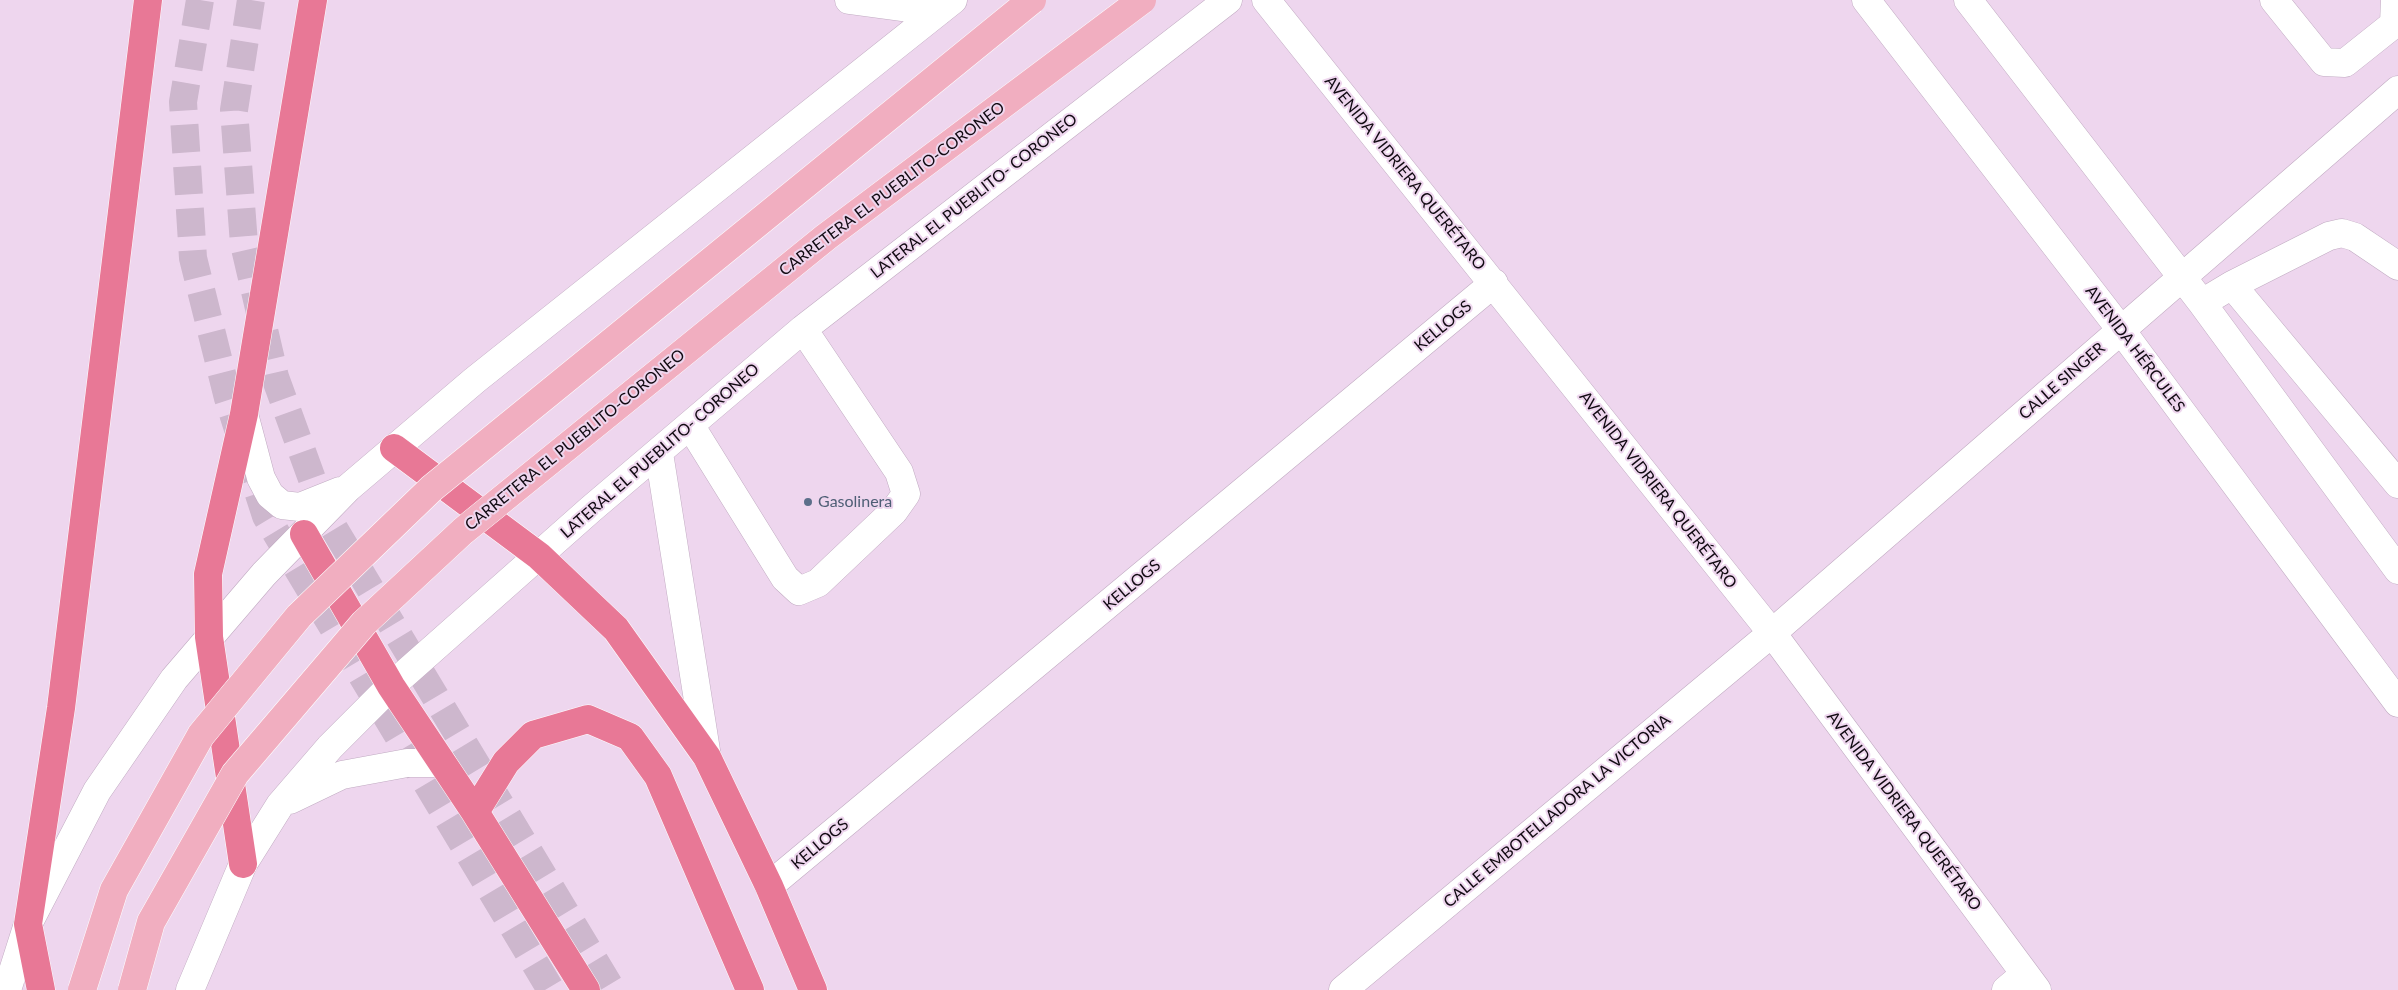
<!DOCTYPE html>
<meta charset="utf-8">
<style>
body{margin:0}
canvas{display:block;background:#eed6ee}
</style>
<canvas width="2398" height="990"></canvas>
<script>
const c = document.querySelector('canvas').getContext('2d');
c.lineJoin = 'round';
const poly = rows => new Path2D(rows.map(r => 'M' + r).join(''));
function stroke(path, color, width, dash) { c.strokeStyle = color; c.lineWidth = width; c.lineCap = dash ? 'butt' : 'round'; c.setLineDash(dash || []); c.stroke(path); }
function label(font, color, halo, rows, align = 'center') {
  c.font = font + ' Lato,sans-serif'; c.lineWidth = 4; c.setLineDash([]); c.textBaseline = 'middle'; c.strokeStyle = halo; c.fillStyle = color; for (const [text, x, y, turn = 0] of rows) {
    c.save(); c.translate(x, y); c.rotate((+turn || 0) * Math.PI / 180); c.textAlign = isNaN(turn) ? turn : align; if (halo) c.strokeText(text, 0, 0); c.fillText(text, 0, 0); c.restore();
  }
}
stroke(poly([
 [200,0,183,102,193,258,228,398,266,516,551,990],
 [251,0,234,110,244,244,275,377,324,512,612,990]
]), '#cdb7cd', 28, [28, 14]);
const minor = poly([
 [849,0,938,12],
 [1266,0,1772,633,2037,990],
 [1866,0,2121,330,2398,703],
 [1968,0,2202,303,2398,570],
 [2274,0,2324,62,2345,63,2394,24,2395,0],
 [2232,285,2329,236,2342,233,2355,237,2398,266],
 [2202,303,2232,285,2398,484],
 [244,414,261,478,270,495,282,505,300,507,340,491],
 [690,425,785,578,799,591,818,583,894,511,906,494,899,472,803,329],
 [659,453,707,757],
 [290,800,342,775,407,763,443,763],
 [769,886,1494,283],
 [7,990,28,924,97,791,174,679,264,574,348,488,475,380,953,0],
 [190,990,243,864,280,805,330,747,391,686,591,509,803,329,1228,0],
 [1343,990,1772,633,2398,90],
 [2006,990,2025,974]
]);
const highway = poly([
 [394,448,539,556,616,629,707,757,769,886,813,990],
 [304,534,391,686,475,812,586,990],
 [475,812,506,762,533,735,588,719,630,737,658,776,750,990],
 [243,864,209,637,208,574,244,414,313,0],
 [41,990,28,924,61,708,148,0]
]);
stroke(minor, '#c1abc2', 29);
stroke(highway, '#fff', 29);
stroke(minor, '#fff', 28);
stroke(highway, '#e87896', 28);
const majorBridge = poly([
 [82,990,114,890,201,735,299,616,432,488,1032,0],
 [132,990,151,922,235,774,364,623,463,531,826,237,1142,0]
]);
stroke(majorBridge, '#fff', 29, []);
stroke(majorBridge, '#f1aec0', 28);
for (const [x, y, r, color] of [
 [808,502,5,"#5c6f8a"]
]) { const dot = new Path2D(); dot.arc(x, y, r, 0, 2 * Math.PI); c.fillStyle = color; c.fill(dot); stroke(dot, '#eed6ee', 2); }
label('16px', '#110a12', '#eed6ee', [
 ["AVENIDA VIDRIERA QUERÉTARO",1405,173,51],
 ["CARRETERA EL PUEBLITO-CORONEO",892,189,-37],
 ["LATERAL EL PUEBLITO- CORONEO",974,196,-38],
 ["KELLOGS",1443,326,-40],
 ["AVENIDA HÉRCULES",2135,349,53],
 ["CALLE SINGER",2062,381,-41],
 ["CARRETERA EL PUEBLITO-CORONEO",575,440,-39],
 ["LATERAL EL PUEBLITO- CORONEO",660,451,-41],
 ["AVENIDA VIDRIERA QUERÉTARO",1658,490,52],
 ["KELLOGS",1132,585,-40],
 ["CALLE EMBOTELLADORA LA VICTORIA",1557,811,-40],
 ["AVENIDA VIDRIERA QUERÉTARO",1904,811,53],
 ["KELLOGS",820,844,-40]
]);
label('16px', '#4e5e75', '#eed6ee', [
 ["Gasolinera",818,502]
], 'left');
</script>
